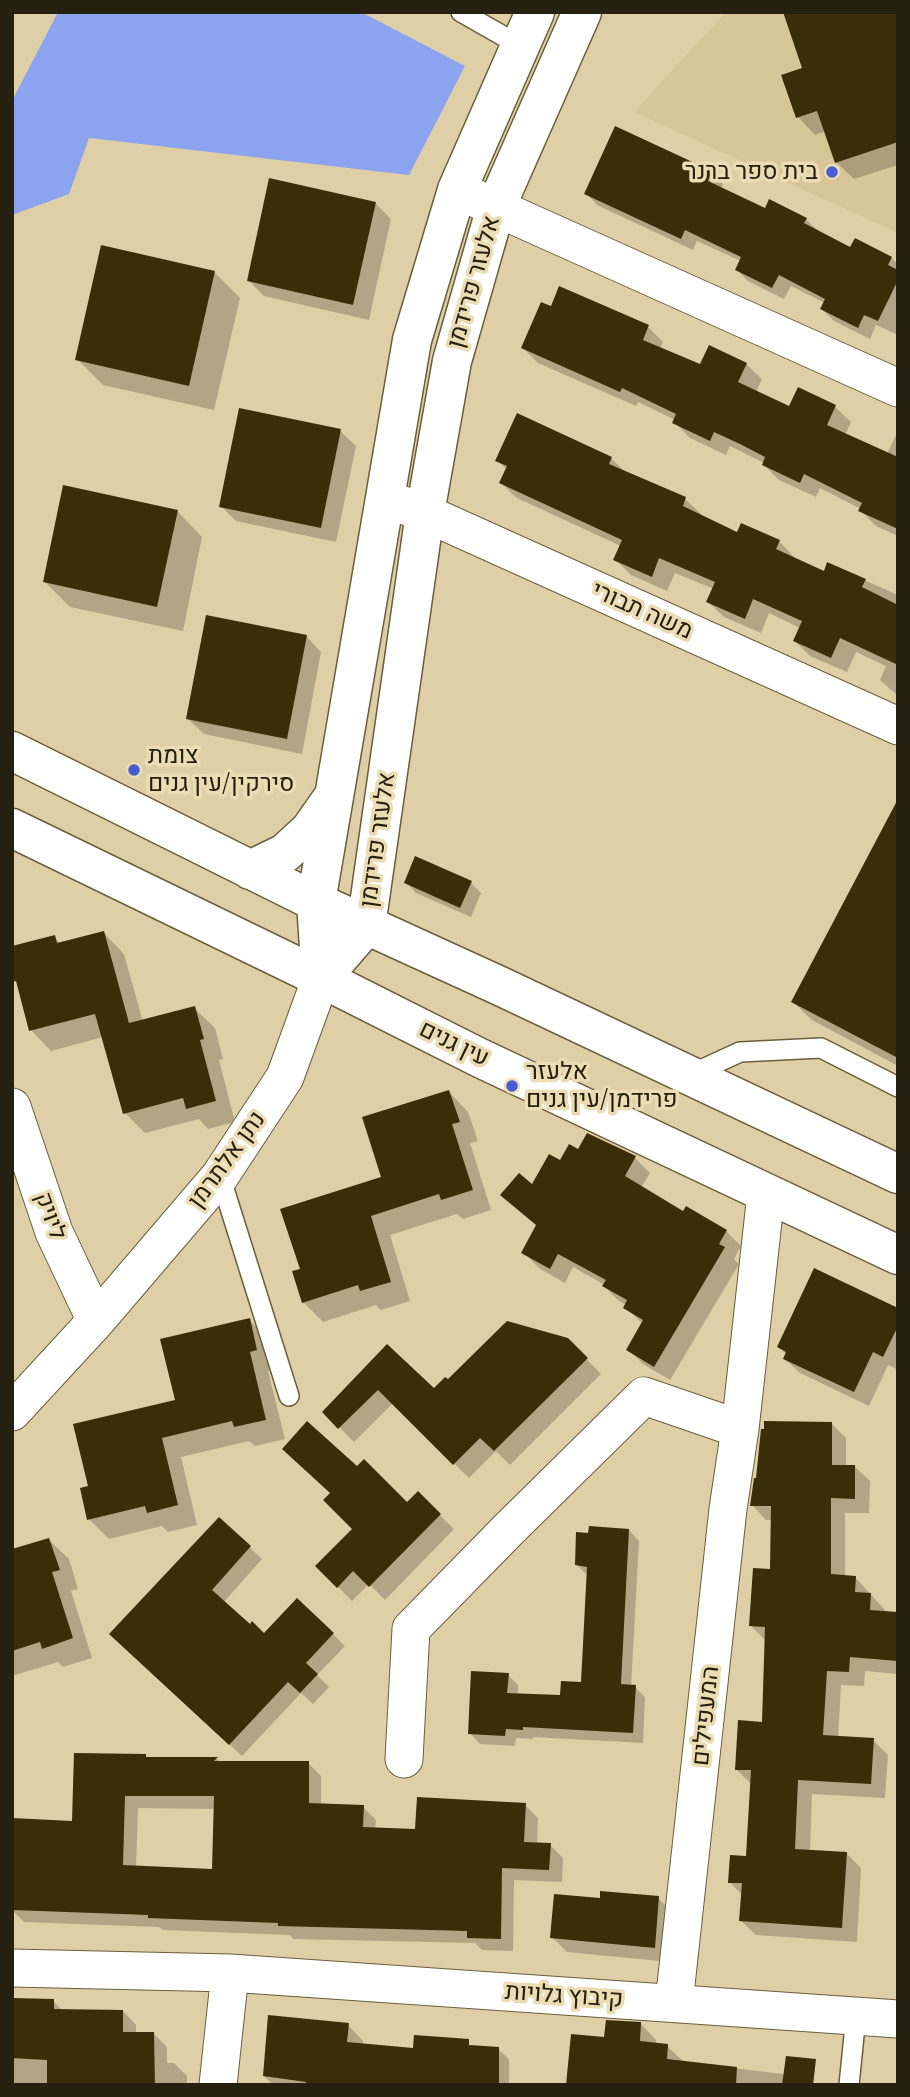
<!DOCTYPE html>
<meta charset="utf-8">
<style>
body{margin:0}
#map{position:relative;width:910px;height:2097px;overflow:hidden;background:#decfa7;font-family:"IBM Plex Serif",serif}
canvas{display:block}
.frame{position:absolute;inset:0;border:14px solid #252010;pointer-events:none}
</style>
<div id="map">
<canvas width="910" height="2097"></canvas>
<div class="frame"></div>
</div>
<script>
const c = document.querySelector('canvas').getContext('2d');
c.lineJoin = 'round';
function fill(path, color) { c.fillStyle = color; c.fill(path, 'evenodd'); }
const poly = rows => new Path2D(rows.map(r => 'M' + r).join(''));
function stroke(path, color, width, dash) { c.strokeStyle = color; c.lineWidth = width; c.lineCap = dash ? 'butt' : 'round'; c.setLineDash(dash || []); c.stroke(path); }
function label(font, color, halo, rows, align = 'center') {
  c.font = font + ' "IBM Plex Serif",Heebo,serif'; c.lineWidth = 7; c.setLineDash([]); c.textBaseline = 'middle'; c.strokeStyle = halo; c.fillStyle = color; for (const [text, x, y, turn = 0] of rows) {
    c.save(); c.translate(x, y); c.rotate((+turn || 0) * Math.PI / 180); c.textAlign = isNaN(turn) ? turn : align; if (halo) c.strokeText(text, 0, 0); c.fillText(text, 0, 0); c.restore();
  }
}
fill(poly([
 [726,12,898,12,898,233,634,112]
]), '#d7c697');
fill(poly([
 [58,12,361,12,465,66,409,175,89,138,69,194,12,215,12,101]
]), '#8ca3f0');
fill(poly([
 [898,12,898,165,854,179,836,162,826,131,815,135,798,117,804,69],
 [711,172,723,184,721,189,766,210,806,219,818,231,851,249,891,258,898,264,898,335,876,325,870,339,834,321,822,309,825,303,791,286,784,299,748,281,737,270,741,261,697,241,693,250,597,205,586,193],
 [375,203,391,219,369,320,264,296,249,281],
 [214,272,240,298,214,410,103,385,77,359],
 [552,308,648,327,663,342,660,349,700,367,746,364,762,379,756,392,790,408,799,389,835,407,851,422,845,435,887,454,896,435,898,436,898,536,876,526,860,510,861,509,820,488,816,497,779,480,764,465,764,463,730,446,726,455,690,438,674,422,675,420,638,402,636,406,538,363,523,348],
 [340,431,356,446,336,542,236,521,221,506],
 [611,458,626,473,685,499,701,514,700,516,738,534,779,541,794,557,793,559,825,573,828,564,898,595,898,696,880,680,886,666,856,652,847,672,810,656,795,641,800,628,769,613,761,633,724,617,708,602,714,589,675,573,667,591,631,575,615,559,621,546,517,498,501,483,507,470,497,460],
 [177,511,202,537,183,631,70,607,45,582],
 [306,636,321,652,302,754,204,734,188,719],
 [898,803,898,1066,812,1020,793,1002],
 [406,882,471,883,481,893,471,917,416,893],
 [104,933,124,954,143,1022,194,1008,215,1028,223,1059,219,1060,235,1122,208,1129,199,1119,145,1133,125,1113,103,1037,51,1051,31,1030,54,937,61,944],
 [449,1092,468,1112,478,1141,470,1143,491,1210,463,1219,457,1214,390,1235,410,1301,381,1310,376,1305,323,1322,303,1302,383,1178],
 [579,1152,635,1158,650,1173,641,1188,683,1213,726,1231,741,1246,734,1259,739,1264,670,1380,643,1364,628,1349,643,1324,625,1307,626,1305,619,1301,604,1286,605,1285,573,1267,565,1283,539,1268,524,1253,537,1226,532,1187,561,1163],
 [898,1310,898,1370,888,1365,869,1406,800,1373,785,1359,787,1355,779,1347],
 [249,1320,269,1339,276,1369,268,1371,285,1439,255,1446,249,1441,181,1457,197,1525,168,1532,162,1526,109,1539,89,1519,90,1487,177,1401],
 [567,1339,601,1374,510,1465,496,1451,469,1478,393,1403,354,1442,324,1412,387,1346,434,1390,448,1382],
 [831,1423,846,1438,846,1467,855,1467,870,1481,869,1513,845,1513,845,1577,855,1577,885,1610,885,1613,898,1614,898,1674,865,1671,864,1686,841,1685,838,1738,873,1740,888,1755,885,1798,812,1794,810,1851,847,1854,861,1868,857,1942,756,1935,741,1921,743,1896,730,1882,748,1858,752,1785,736,1769,764,1724,766,1641,750,1625,772,1571,772,1520,766,1520,752,1505],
 [357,1469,407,1504,418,1494,454,1529,385,1600,369,1584,352,1601,317,1566,354,1529],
 [219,1519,262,1559,223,1603,250,1627,265,1635,333,1634,345,1646,317,1675,329,1687,313,1704,301,1693,242,1756,123,1646],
 [629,1530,639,1541,631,1687,635,1687,645,1697,643,1743,533,1737,533,1739,516,1738,515,1746,480,1744,470,1733,508,1675,518,1685,518,1695,562,1697,583,1684,587,1575,577,1565],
 [49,1540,69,1559,78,1589,71,1591,92,1658,63,1667,58,1662,12,1676,12,1551],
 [147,1759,217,1759,222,1763,308,1763,321,1776,321,1806,363,1807,376,1820,375,1829,417,1830,525,1805,538,1818,537,1844,550,1845,563,1858,562,1882,514,1880,513,1951,482,1950,475,1943,293,1939,290,1935,163,1930,159,1927,24,1922,12,1910,74,1823],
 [138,1808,216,1809,214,1871,136,1868],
 [658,1898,674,1914,670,1962,567,1952,552,1937,601,1900],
 [12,1999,53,2001,63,2011,123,2011,136,2025,136,2033,154,2034,167,2047,167,2063,174,2063,187,2076,187,2085,12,2085],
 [641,2024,656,2040,656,2044,667,2046,684,2062,799,2076,807,2085,567,2085,605,2039],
 [348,2025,363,2041,363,2045,412,2085,273,2085,264,2076],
 [498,2049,509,2059,509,2085,450,2085]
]), '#0003');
fill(poly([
 [783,12,898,12,898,142,835,163,817,111,796,118,781,75,802,68],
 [615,126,712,171,708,181,765,208,769,199,807,218,804,223,850,247,855,238,892,257,888,265,898,270,898,280,878,321,864,315,858,328,820,309,825,299,779,275,772,288,735,270,741,257,685,230,681,239,584,194],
 [269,178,376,202,353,305,247,281],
 [101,245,215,271,189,386,75,360],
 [559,286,649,325,643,340,700,364,709,345,747,363,738,382,789,406,798,387,836,405,827,425,898,457,898,529,858,511,862,503,804,474,800,483,762,465,765,457,740,444,714,432,710,441,672,423,676,414,622,388,620,392,521,348,541,302,551,306],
 [239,408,341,429,321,528,219,507],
 [517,413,612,457,609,464,686,497,683,506,737,532,741,523,780,540,776,549,824,571,827,562,866,579,862,587,898,605,898,665,840,638,831,658,793,641,802,621,753,599,745,619,706,602,715,582,659,558,652,577,613,560,622,540,499,483,507,466,495,461],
 [63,485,178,510,157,607,43,582],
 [206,615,307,635,287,739,186,719],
 [898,799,898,1058,791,1002],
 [415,856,472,881,460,908,404,883],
 [104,931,129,1023,195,1006,204,1039,200,1040,216,1101,186,1109,183,1098,123,1114,95,1014,29,1031,16,981,12,982,12,946,55,935,57,943],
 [449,1090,460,1122,452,1124,473,1190,441,1200,439,1194,371,1216,391,1282,360,1291,358,1285,302,1303,292,1271,300,1269,280,1209,381,1177,362,1117],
 [587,1133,636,1156,625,1176,683,1211,686,1206,727,1230,719,1244,725,1247,654,1367,626,1350,643,1320,623,1308,627,1300,602,1286,606,1280,558,1254,550,1269,521,1253,536,1225,500,1195,519,1173,532,1184,549,1154,560,1160,569,1144,578,1149],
 [814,1268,898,1308,898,1326,883,1357,873,1352,854,1392,783,1359,786,1352,777,1347],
 [250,1318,257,1350,250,1352,266,1420,234,1427,232,1421,162,1438,178,1505,147,1513,145,1506,87,1520,80,1488,88,1486,73,1424,175,1400,160,1339],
 [507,1321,568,1338,588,1358,494,1451,480,1438,453,1465,378,1390,338,1429,322,1412,387,1344,434,1388,445,1377,448,1379],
 [307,1421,357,1466,364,1459,407,1502,418,1491,441,1514,369,1587,353,1571,337,1588,315,1566,352,1529,323,1500,330,1493,282,1449],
 [764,1421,832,1422,832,1465,855,1465,855,1499,831,1498,831,1574,856,1576,855,1592,871,1593,870,1610,898,1612,898,1661,850,1657,849,1672,827,1671,823,1735,874,1738,871,1784,798,1780,795,1849,847,1852,842,1928,739,1921,742,1883,728,1883,730,1855,746,1856,751,1770,735,1770,738,1720,762,1722,765,1627,749,1626,753,1568,770,1569,771,1506,750,1506,754,1478,756,1478,761,1429,764,1429],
 [219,1517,251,1546,212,1590,250,1624,252,1621,264,1633,297,1598,334,1633,306,1663,318,1674,300,1693,288,1682,229,1745,109,1634],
 [589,1526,629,1529,621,1684,636,1685,633,1733,523,1727,523,1730,506,1729,505,1736,468,1734,471,1671,509,1673,507,1693,560,1695,561,1681,581,1682,587,1567,575,1565,576,1532,588,1533],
 [49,1538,60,1570,52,1572,73,1638,42,1649,40,1642,12,1651,12,1549],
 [74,1753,146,1754,146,1757,218,1757,214,1761,309,1761,309,1803,364,1805,363,1827,415,1829,417,1797,526,1803,524,1842,551,1843,549,1870,502,1868,501,1939,467,1938,467,1931,278,1926,278,1923,148,1918,148,1915,12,1910,12,1818,72,1821],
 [125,1796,214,1796,212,1869,123,1865],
 [600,1891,659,1896,655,1948,550,1938,554,1894,600,1898],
 [12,1998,54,1999,54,2009,123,2010,123,2032,154,2032,155,2085,47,2085,47,2060,12,2058],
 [268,2015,349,2023,347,2042,413,2048,414,2035,469,2039,469,2045,499,2047,499,2085,305,2085,306,2082,263,2076],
 [606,2020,641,2022,640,2041,668,2044,667,2059,737,2067,736,2085,566,2085,571,2034,604,2037],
 [786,2056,816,2059,813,2085,782,2085]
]), '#3a2e08');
const lane = poly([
 [461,12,519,45],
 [690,1075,740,1052,821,1048,898,1087],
 [220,1176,289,1396],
 [849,2085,856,2016]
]);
const street = poly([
 [457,190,898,388],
 [386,499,425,513,898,726],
 [12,1107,54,1232,96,1321],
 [12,1412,96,1321,220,1176,285,1077,321,978],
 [404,1759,411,1629,509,1529,644,1396,740,1429],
 [12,1968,230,1973,898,2019],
 [674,2003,728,1509,740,1429,766,1194],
 [218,2085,230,1973]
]);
const secondary = poly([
 [12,751,316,902,500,986,898,1174],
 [12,828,321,978,480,1058,898,1255],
 [250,870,285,853,310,830,331,800],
 [321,978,366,926,425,513,452,361,496,207,582,12],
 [321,978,316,902,412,340,457,190,535,12]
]);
stroke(lane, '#6b5e3a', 22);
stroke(street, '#6b5e3a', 39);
stroke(secondary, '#6b5e3a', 41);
stroke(lane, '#fff', 19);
stroke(street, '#fff', 37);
stroke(secondary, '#fff', 38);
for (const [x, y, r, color] of [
 [832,172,7,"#465cd0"],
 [134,770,7,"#465cd0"],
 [512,1086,7,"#465cd0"]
]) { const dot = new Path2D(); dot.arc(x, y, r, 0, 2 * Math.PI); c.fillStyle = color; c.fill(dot); stroke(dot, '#ebdcb4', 2.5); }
label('24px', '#252010', '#ebdcb4', [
 ["בית ספר ברנר",818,172,"right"],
 ["צומת",148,756],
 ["סירקין/עין גנים",148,784],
 ["אלעזר",526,1072],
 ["פרידמן/עין גנים",526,1100]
], 'left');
label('24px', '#252010', '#ebdcb4', [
 ["אלעזר פרידמן",474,282,-74],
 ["משה תבורי",642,611,24],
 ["אלעזר פרידמן",378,840,-82],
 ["עין גנים",454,1044,26],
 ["נתן אלתרמן",227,1160,-54],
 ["ליויק",50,1216,70],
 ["המעפילים",706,1716,-84],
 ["קיבוץ גלויות",564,1996,4]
]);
</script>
